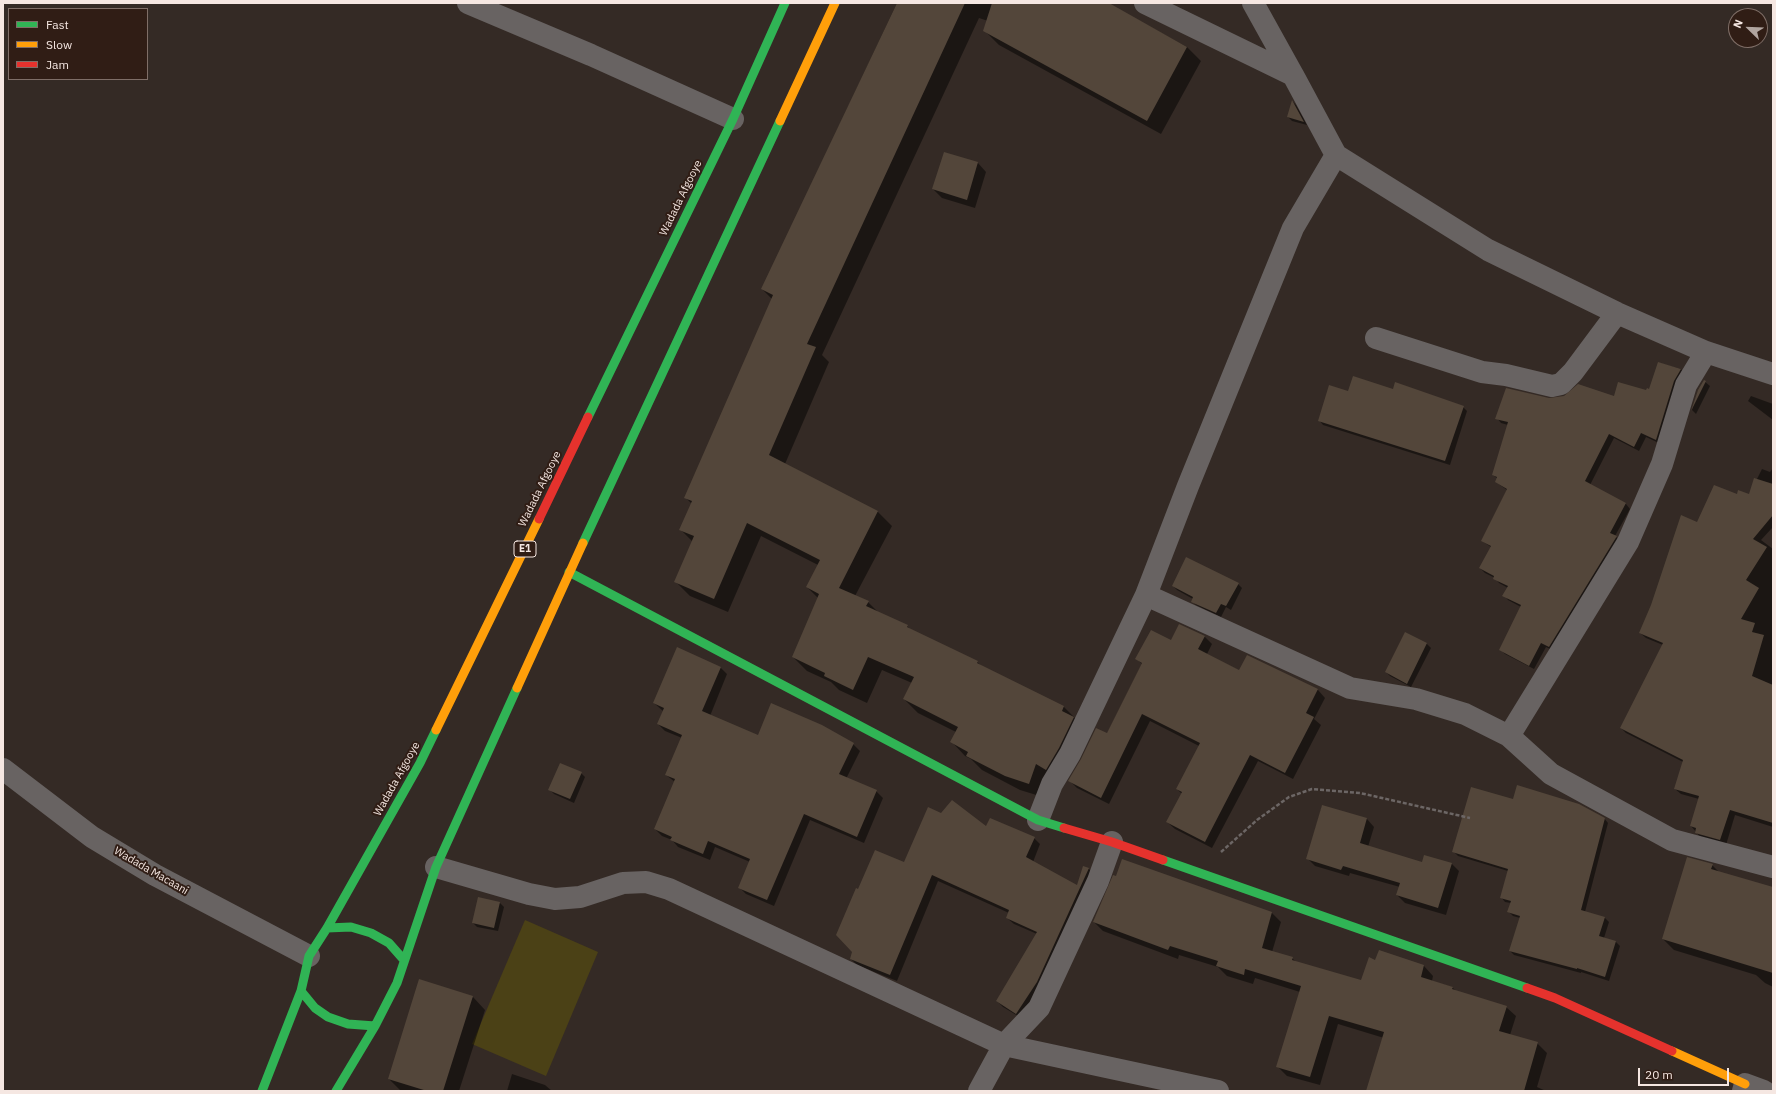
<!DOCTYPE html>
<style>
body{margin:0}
#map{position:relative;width:1776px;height:1094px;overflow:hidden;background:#342a25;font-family:"IBM Plex Sans",sans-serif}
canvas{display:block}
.frame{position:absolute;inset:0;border:4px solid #f5e7e2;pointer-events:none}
.legend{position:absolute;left:8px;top:8px;width:140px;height:72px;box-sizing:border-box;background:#301d15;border:1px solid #7f6e67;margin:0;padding:5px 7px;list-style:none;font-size:12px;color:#f5e7e2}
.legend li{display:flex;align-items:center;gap:8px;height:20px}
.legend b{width:20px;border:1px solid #7f6e67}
.north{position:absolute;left:1728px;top:8px;width:40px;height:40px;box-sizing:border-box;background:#301d15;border:1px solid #7f6e67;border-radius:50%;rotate:293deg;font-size:11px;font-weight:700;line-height:16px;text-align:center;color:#f5e7e2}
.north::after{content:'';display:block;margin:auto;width:14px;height:18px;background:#b1a5a0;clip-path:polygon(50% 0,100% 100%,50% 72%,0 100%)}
.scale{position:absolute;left:1638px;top:1068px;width:91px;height:18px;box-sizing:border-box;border:2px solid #f5e7e2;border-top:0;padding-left:5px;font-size:12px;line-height:14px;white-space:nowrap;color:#f5e7e2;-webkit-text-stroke:3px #301d15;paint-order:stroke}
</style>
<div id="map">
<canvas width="1776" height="1094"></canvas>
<div class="frame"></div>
<ul class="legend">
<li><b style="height:5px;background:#30b455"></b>Fast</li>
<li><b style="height:5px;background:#ff9f0a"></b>Slow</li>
<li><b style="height:5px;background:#e5322d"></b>Jam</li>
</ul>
<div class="north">N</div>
<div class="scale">20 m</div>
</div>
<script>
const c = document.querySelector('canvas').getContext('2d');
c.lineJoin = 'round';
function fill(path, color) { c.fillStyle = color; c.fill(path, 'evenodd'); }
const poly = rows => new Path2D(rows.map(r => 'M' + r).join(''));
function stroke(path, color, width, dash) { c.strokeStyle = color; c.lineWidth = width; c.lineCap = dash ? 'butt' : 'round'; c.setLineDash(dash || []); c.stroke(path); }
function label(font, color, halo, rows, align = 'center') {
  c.font = font + ' "IBM Plex Sans",sans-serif'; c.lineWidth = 4; c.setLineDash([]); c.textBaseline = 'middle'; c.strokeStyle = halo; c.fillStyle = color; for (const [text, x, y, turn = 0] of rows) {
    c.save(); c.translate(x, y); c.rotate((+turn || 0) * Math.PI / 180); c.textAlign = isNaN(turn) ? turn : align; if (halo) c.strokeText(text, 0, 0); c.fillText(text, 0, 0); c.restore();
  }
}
fill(poly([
 [525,920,598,952,546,1076,472,1044]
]), '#4b4116');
fill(poly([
 [897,3,1107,3,1187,47,1201,61,1161,134,999,45,985,31,988,21,979,18,822,355,829,362,785,464,878,512,892,526,855,596,868,602,880,614,907,626,912,631,977,662,984,668,1064,707,1078,721,1043,797,1020,790,982,770,971,759,965,756,952,742,956,732,918,713,904,699,912,683,882,670,867,703,839,690,831,682,807,671,793,657,818,598,807,587,818,565,761,536,728,612,690,596,676,582,693,542,681,530,692,504,686,498,772,299,762,289],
 [1293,102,1296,105,1307,125,1292,121,1288,117],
 [978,163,986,172,975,208,942,198,933,189],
 [1659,363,1681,369,1685,374,1661,444,1646,437,1639,451,1614,438,1590,485,1626,504,1630,509,1615,536,1621,542,1554,651,1546,647,1534,669,1505,654,1500,649,1521,607,1508,600,1504,595,1508,588,1499,583,1495,578,1485,573,1480,568,1491,547,1482,541,1507,490,1496,482,1498,479,1493,475,1508,425,1501,423,1497,418,1554,399,1614,397,1647,391,1650,390],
 [1704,381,1710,386,1696,414,1692,410,1698,391],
 [1394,390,1463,407,1467,411,1450,465,1323,425,1319,420,1349,392],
 [1751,396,1773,404,1773,420,1748,401],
 [1773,468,1773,527,1761,540,1773,549,1773,827,1735,815,1726,845,1701,838,1691,826,1699,799,1681,794,1675,789,1683,762,1626,733,1621,728,1663,645,1646,638,1640,633,1697,523,1737,495,1749,495,1762,469,1770,472],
 [1238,584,1242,588,1231,610,1226,607,1221,617,1196,605,1192,601,1193,599,1177,590,1173,586],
 [1406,633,1427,644,1431,648,1411,687,1390,676,1386,672],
 [1204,636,1212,644,1207,654,1240,671,1247,656,1318,690,1325,698,1314,719,1321,725,1293,779,1258,761,1212,848,1175,829,1167,822,1182,794,1177,789,1199,746,1150,721,1109,804,1077,788,1070,781,1107,734,1142,664,1137,659,1172,641],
 [720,667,727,674,710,716,759,736,853,744,860,751,846,779,876,791,883,798,864,843,810,820,774,906,746,894,739,887,750,862,715,847,710,860,678,847,672,840,662,836,655,829,675,782,666,775,682,738,665,731,658,724,663,711,654,703],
 [581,773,585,777,574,803,554,794,550,790],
 [1513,800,1604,818,1608,823,1585,912,1605,918,1609,922,1604,938,1616,942,1620,946,1609,981,1581,972,1581,973,1514,955,1510,951,1520,918,1513,916,1509,912,1511,903,1505,902,1501,897,1508,871,1458,856,1454,852],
 [1322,806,1367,819,1374,827,1368,847,1423,863,1425,856,1452,864,1459,871,1446,915,1405,903,1397,895,1400,887,1350,873,1349,876,1315,866,1307,858],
 [942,815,987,827,1034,838,1040,844,1033,862,1078,887,1084,868,1089,869,1095,875,1023,1019,1003,1007,997,1001,1037,934,1014,924,1007,918,1009,913,938,881,897,981,857,965,851,959,853,952,859,890,905,864],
 [1712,865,1720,873,1773,889,1773,987,1765,983,1756,975,1674,950,1663,939],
 [500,903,504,907,498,931,477,927,473,923],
 [1272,913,1281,922,1272,952,1292,958,1296,962,1361,981,1376,961,1424,966,1433,976,1432,981,1452,987,1456,991,1506,1007,1516,1016,1510,1035,1537,1043,1547,1053,1537,1087,1546,1091,1367,1091,1384,1038,1338,1024,1320,1085,1287,1076,1277,1066,1300,992,1255,978,1253,984,1227,976,1218,967,1179,955,1178,959,1103,931,1094,922],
 [473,997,485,1010,459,1091,401,1091,389,1079],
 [512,1074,545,1085,552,1091,507,1091]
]), '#0007');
fill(poly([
 [897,3,965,3,807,344,816,347,769,455,878,511,839,588,869,601,866,606,908,625,907,627,978,661,977,663,1064,706,1062,711,1074,717,1059,748,1046,770,1036,764,1029,784,1005,776,966,756,968,752,950,742,958,727,903,699,914,677,868,657,853,690,824,676,825,673,792,657,819,594,806,587,820,560,747,523,714,599,674,582,694,536,679,530,692,501,684,498,773,295,761,289],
 [992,3,1109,3,1187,47,1147,121,983,31],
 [1292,100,1304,122,1287,117],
 [944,152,978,162,967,200,932,189],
 [1658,362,1681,369,1674,381,1656,440,1641,433,1634,447,1609,434,1585,481,1626,503,1610,533,1617,536,1549,647,1541,643,1529,666,1499,650,1521,605,1502,596,1508,586,1493,579,1494,576,1479,568,1491,546,1481,541,1507,489,1495,482,1497,477,1492,475,1508,422,1495,419,1506,388,1549,398,1564,396,1578,384,1614,396,1618,382,1646,390,1647,388,1649,389],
 [1353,376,1393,389,1395,382,1464,406,1445,461,1318,421,1329,385,1348,391],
 [1704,380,1706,381,1691,411,1698,390],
 [1754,478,1773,484,1773,515,1753,539,1767,547,1746,580,1759,588,1741,619,1755,623,1752,632,1764,635,1752,676,1773,685,1773,823,1730,810,1720,840,1695,833,1696,828,1690,826,1699,796,1674,789,1683,760,1620,728,1663,643,1639,633,1651,605,1681,515,1697,522,1714,485,1737,494,1738,490,1749,494],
 [1186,557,1239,583,1226,606,1221,604,1216,613,1191,602,1193,597,1172,586],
 [1179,624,1205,636,1198,649,1239,670,1247,655,1318,689,1306,713,1314,717,1285,773,1250,755,1205,842,1166,822,1182,792,1176,789,1200,743,1142,714,1101,798,1068,781,1081,759,1096,728,1107,733,1142,663,1135,659,1151,630,1171,640],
 [1405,632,1427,643,1407,684,1385,672],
 [677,647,721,667,702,711,758,735,771,703,822,725,854,743,839,774,877,790,857,837,804,814,767,900,738,888,750,859,708,841,703,854,670,840,672,837,654,829,675,779,665,775,682,735,657,724,664,708,653,703],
 [560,763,582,772,570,799,548,790],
 [1517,785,1579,804,1605,818,1581,910,1605,917,1599,936,1616,941,1605,977,1577,968,1577,969,1509,951,1520,916,1507,912,1511,901,1500,898,1508,869,1452,852,1471,787,1513,799],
 [952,800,986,826,990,818,1035,837,1026,857,1077,885,1083,866,1089,868,1037,982,1016,1014,996,1001,1037,932,1006,918,1009,910,932,875,890,975,850,959,852,952,836,935,856,888,858,889,875,850,904,862,928,807,941,813],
 [1322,805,1367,818,1360,843,1422,862,1424,855,1452,863,1438,908,1396,895,1400,883,1343,866,1341,870,1306,859],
 [1687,857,1713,864,1711,869,1773,887,1773,973,1662,939],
 [1122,859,1272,912,1262,948,1293,957,1292,960,1361,980,1369,957,1375,960,1379,950,1424,965,1421,977,1453,987,1452,989,1507,1006,1499,1031,1538,1042,1524,1091,1366,1091,1384,1032,1329,1016,1310,1077,1276,1067,1301,986,1245,969,1244,975,1216,966,1218,961,1170,946,1168,950,1093,922,1113,875,1116,876],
 [478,897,500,902,494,928,472,923],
 [419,979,473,996,443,1091,427,1091,388,1079]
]), '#53463a');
stroke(poly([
 [1221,852,1257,820,1289,797,1312,789,1360,793,1470,818]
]), '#6c6665', 2.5, [4, 2]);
stroke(poly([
 [468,3,591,55,733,119],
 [1145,3,1293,75,1336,155,1488,250,1617,313,1706,352,1773,374],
 [1253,3,1293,75],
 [1376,338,1482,372,1506,375,1552,386,1561,384,1573,372,1617,313],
 [1146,595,1188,486,1293,228,1336,155],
 [1509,736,1628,542,1662,464,1686,385,1706,352],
 [3,769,92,837,155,875,309,956],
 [1038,820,1052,784,1070,754,1146,595,1350,688,1416,699,1465,714,1509,736,1551,774,1672,840,1773,867],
 [436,867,529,894,555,899,580,897,623,883,646,882,669,889,1004,1045,979,1091],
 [1004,1045,1039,1008,1098,881,1112,842],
 [1004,1045,1218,1091],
 [1743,1091,1745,1084,1764,1091]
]), '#686362', 22);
stroke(poly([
 [588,417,733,119,785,3],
 [583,543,780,121],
 [569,572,1038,820,1064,828],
 [1163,860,1527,988],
 [327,928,351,927,371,933,389,943,404,960],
 [301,991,315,1008,328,1017,348,1024,375,1026],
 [262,1091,301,991,309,956,327,928,420,763,436,730],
 [336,1091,375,1026,397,983,436,867,517,688]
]), '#30b455', 9);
stroke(poly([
 [780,121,835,3],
 [517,688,583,543],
 [436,730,539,519],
 [1672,1051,1745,1084]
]), '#ff9f0a', 9);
stroke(poly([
 [539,519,588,417],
 [1064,828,1112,842,1163,860],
 [1527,988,1555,998,1672,1051]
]), '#e5322d', 9);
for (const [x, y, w] of [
 [525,549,22]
]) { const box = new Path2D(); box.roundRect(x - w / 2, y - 8, w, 16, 3); c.fillStyle = '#301d15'; c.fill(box); stroke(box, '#f5e7e2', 1); }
label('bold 10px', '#f5e7e2', null, [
 ["E1",525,549]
]);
label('11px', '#f5e7e2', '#301d15', [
 ["Wadada Afgooye",681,198,-64],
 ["Wadada Afgooye",540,489,-64],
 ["Wadada Afgooye",397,779,-61],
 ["Wadada Macaani",151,871,30]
]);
</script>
